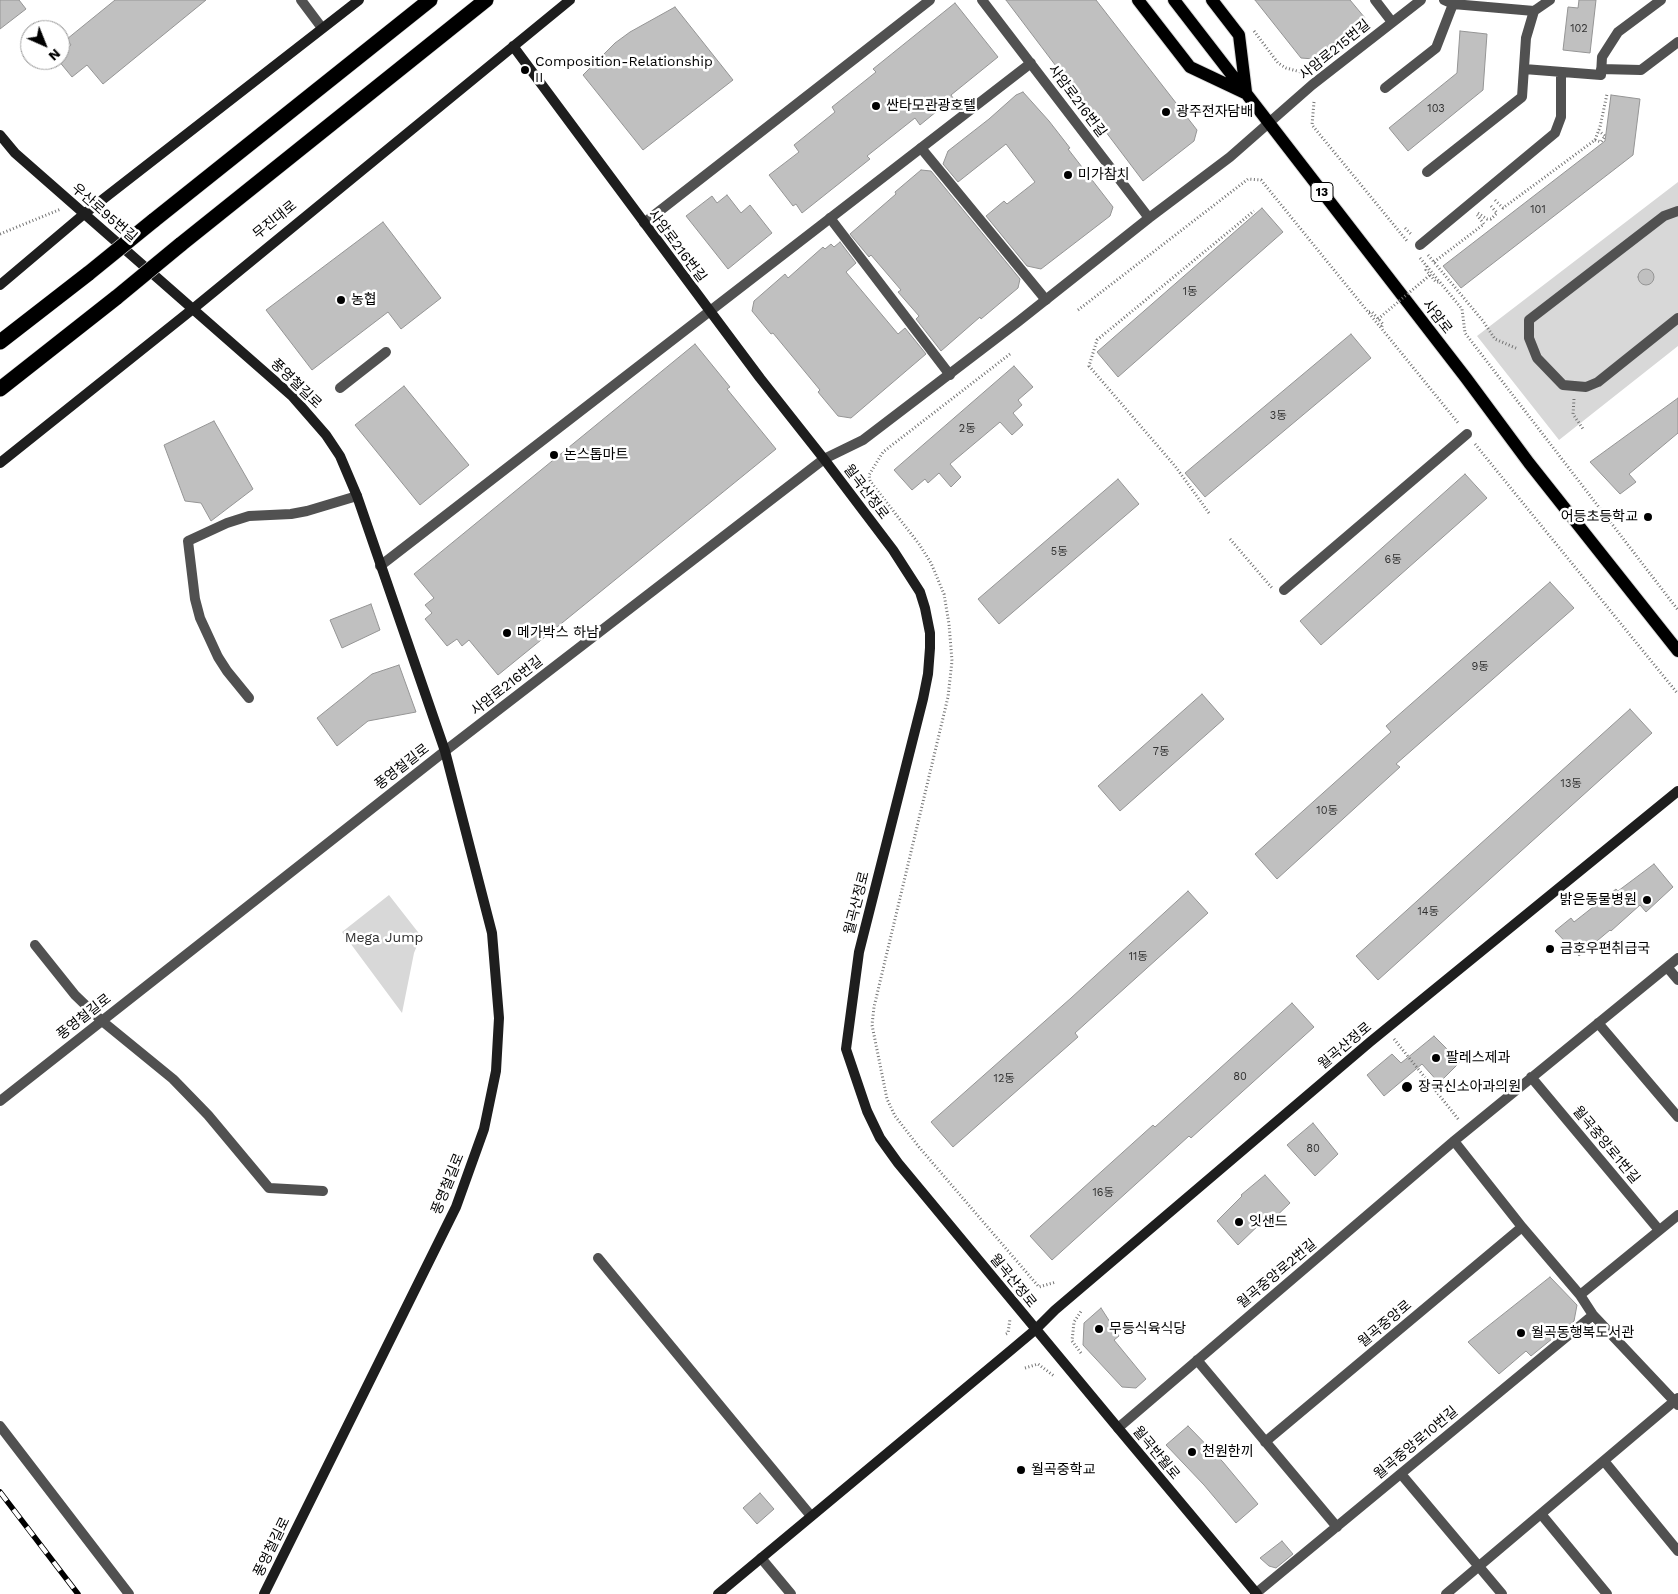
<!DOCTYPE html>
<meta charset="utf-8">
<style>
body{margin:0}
#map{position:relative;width:1678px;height:1594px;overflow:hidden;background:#fff;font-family:"Work Sans",sans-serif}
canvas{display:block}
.north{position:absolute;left:20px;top:20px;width:50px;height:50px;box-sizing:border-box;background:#fff;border:1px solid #999;border-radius:50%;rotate:136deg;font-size:14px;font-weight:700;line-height:20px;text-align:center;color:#000}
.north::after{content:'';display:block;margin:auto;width:18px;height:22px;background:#000;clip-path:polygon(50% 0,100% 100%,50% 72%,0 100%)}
</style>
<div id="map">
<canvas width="1678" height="1594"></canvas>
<div class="north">N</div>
</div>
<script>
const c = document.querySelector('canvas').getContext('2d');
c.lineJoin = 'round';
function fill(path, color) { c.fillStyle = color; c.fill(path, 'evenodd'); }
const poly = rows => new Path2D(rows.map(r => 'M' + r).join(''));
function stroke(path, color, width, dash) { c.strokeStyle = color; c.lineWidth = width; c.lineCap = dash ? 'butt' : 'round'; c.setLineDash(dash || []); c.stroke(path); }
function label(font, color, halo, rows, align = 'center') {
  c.font = font + ' "Work Sans","Noto Sans KR",sans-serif'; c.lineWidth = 5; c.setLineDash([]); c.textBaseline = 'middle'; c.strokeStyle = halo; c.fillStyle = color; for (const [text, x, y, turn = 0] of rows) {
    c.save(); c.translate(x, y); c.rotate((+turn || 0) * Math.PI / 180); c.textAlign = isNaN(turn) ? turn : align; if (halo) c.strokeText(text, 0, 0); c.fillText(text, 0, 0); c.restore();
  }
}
fill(poly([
 [1678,182,1678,346,1559,440,1477,336],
 [389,895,421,936,414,953,402,1013,342,932]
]), '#d8d8d8');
const building = poly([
 [0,0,19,0,26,9,0,29,0,0],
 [115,0,206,0,103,84,87,65,72,77,58,60,60,60,60,54,71,45,67,39,115,0],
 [1006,0,1096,0,1197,130,1194,141,1143,181,1006,0],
 [1255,0,1350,0,1365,18,1314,59,1301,58,1255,0],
 [1579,0,1596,0,1590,53,1563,50,1568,7,1578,8,1579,0],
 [955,3,998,57,951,95,953,98,920,125,915,118,867,156,870,159,802,213,796,204,793,206,769,175,799,152,794,145,835,112,832,107,876,72,873,69,955,3],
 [675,7,733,80,643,150,583,75,615,43,630,32,675,7],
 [1460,31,1487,34,1483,90,1408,151,1389,128,1457,73,1460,31],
 [1023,92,1049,121,1070,148,1068,149,1113,207,1110,216,1041,269,1027,266,986,216,1004,201,1007,204,1035,182,1006,144,958,182,943,164,948,151,989,119,1016,95,1023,92],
 [1611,95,1640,99,1633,155,1461,288,1443,266,1605,141,1611,95],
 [921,170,931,171,1020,279,1018,288,981,319,980,317,941,351,916,319,919,316,898,292,901,290,871,255,869,257,850,234,896,194,895,192,921,170],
 [727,195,741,213,750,205,772,233,728,269,686,216,712,196,717,203,727,195],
 [1262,208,1283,232,1118,377,1097,352,1262,208],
 [383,222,441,298,401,329,388,312,312,370,266,310,383,222],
 [840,242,856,263,846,272,898,334,905,328,926,354,851,418,838,416,818,392,820,390,773,333,771,334,752,311,754,301,785,274,788,278,823,247,825,249,831,244,834,247,840,242],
 '1638 277a8 8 0 1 1 16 0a8 8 0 1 1-16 0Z',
 [1351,334,1371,358,1205,497,1185,473,1351,334],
 [695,344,730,387,727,389,776,449,498,675,469,640,462,646,457,639,447,646,425,619,432,613,425,605,434,598,414,574,695,344],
 [1014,366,1033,387,1018,400,1022,405,1013,413,1023,425,1012,435,1000,422,981,438,950,464,961,477,951,487,939,473,928,483,925,479,912,490,894,470,1014,366],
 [404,386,469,465,420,505,355,425,404,386],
 [1678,398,1678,433,1629,474,1636,482,1620,494,1590,462,1678,398],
 [214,421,253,489,211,521,201,503,185,501,164,445,214,421],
 [1465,474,1487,498,1321,645,1300,621,1465,474],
 [1118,479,1139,504,999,624,978,599,1118,479],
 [1550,582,1574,608,1396,764,1400,767,1277,879,1255,854,1391,732,1386,726,1550,582],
 [371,604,380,630,342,648,330,620,371,604],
 [399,665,416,712,368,721,337,746,317,718,372,674,399,665],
 [1202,694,1224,719,1120,811,1098,786,1202,694],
 [1630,709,1652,733,1378,980,1356,956,1630,709],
 [1654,864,1673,887,1646,912,1640,905,1611,931,1610,930,1579,956,1555,931,1571,918,1574,922,1616,889,1618,891,1654,864],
 [1188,891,1208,913,1075,1033,1078,1037,953,1147,931,1122,1071,998,1188,891],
 [1292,1003,1314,1027,1191,1138,1189,1136,1052,1260,1030,1236,1153,1125,1155,1127,1292,1003],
 [1434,1036,1460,1062,1439,1083,1422,1064,1384,1096,1367,1075,1392,1054,1401,1063,1434,1036],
 [1313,1123,1338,1154,1315,1176,1287,1145,1313,1123],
 [1265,1175,1290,1203,1268,1224,1264,1220,1238,1245,1217,1221,1242,1196,1241,1195,1265,1175],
 [1550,1277,1577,1305,1574,1321,1531,1356,1526,1351,1499,1374,1468,1342,1550,1277],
 [1101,1308,1119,1336,1114,1340,1146,1379,1136,1388,1122,1387,1083,1345,1084,1323,1101,1308],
 [1188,1426,1223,1462,1258,1504,1236,1523,1204,1485,1166,1445,1188,1426],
 [760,1493,774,1509,757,1524,743,1508,760,1493],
 [1282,1541,1293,1554,1276,1568,1269,1566,1260,1558,1282,1541]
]);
fill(building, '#c0c0c0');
stroke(building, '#959595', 1);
const primary = poly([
 [1138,0,1190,67,1245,93],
 [1174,0,1466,378,1529,463,1678,651],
 [1212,0,1239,35,1246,92]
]);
const highway = poly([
 [153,221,430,0],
 [180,245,486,0],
 [0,342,89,273],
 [0,389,117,297]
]);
stroke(primary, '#dbdbdb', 14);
stroke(highway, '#dbdbdb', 16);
stroke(poly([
 [1254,31,1278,63,1286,68,1301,72],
 [1314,102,1312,125,1407,241],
 [1595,140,1601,142,1605,136,1599,131],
 [1495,200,1503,208,1595,140,1600,127,1607,94],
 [1478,213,1487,219,1491,219,1497,213,1490,205],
 [1405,228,1411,234],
 [0,234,61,209],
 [1428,255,1483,321,1495,339,1518,349],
 [1420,258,1462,309,1465,333,1678,610],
 [1434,262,1484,224,1477,215],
 [1427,266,1426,270,1436,282,1439,282],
 [1078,310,1248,179,1261,180,1459,424],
 [1369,312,1372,312,1383,324,1381,328],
 [1010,354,883,452,869,475,870,481,919,544,931,563,944,594,949,624,952,661,948,697,874,1007,872,1025,887,1099,895,1116,919,1147,1039,1287,1056,1282],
 [1574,399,1573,414,1583,429],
 [1475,444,1678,694],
 [1209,513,1175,466,1089,366,1097,340,1254,211],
 [1230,539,1272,588],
 [1394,1039,1459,1120],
 [1006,1334,1008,1333,1010,1319],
 [1081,1353,1072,1341,1074,1322,1082,1310],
 [1025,1368,1038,1364,1054,1376]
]), '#737373', 3, [1, 2.5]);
stroke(poly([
 [1444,0,1453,4,1534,11],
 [1524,69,1601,75,1602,57,1618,32,1661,0],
 [1601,69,1641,70,1678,42],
 [1385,88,1436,48,1453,4],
 [921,148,1046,300],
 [1427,172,1522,97,1526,38,1534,11,1550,0],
 [830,218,950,375],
 [1420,245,1555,133,1561,117,1561,72],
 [340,388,386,352],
 [249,698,227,671,218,657,200,618,195,599,188,541,227,523,249,516,291,514,307,511,357,496]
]), '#515151', 10);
stroke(poly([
 [301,0,322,28],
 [982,0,1149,218],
 [1375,0,1392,22],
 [1678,211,1664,216,1529,320,1529,338,1537,358,1563,385,1586,387,1598,382,1678,318],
 [644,223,930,0],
 [380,566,1031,63],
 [1284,590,1467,434],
 [35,945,75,995,102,1021,173,1079,208,1115,269,1188,323,1191],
 [1667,967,1678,980],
 [1598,1023,1678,1117],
 [1531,1077,1659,1230],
 [0,1101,445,751,824,459,863,440,1019,321,1149,218,1230,157,1312,85,1421,0],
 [1454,1141,1522,1227,1580,1295,1593,1315,1678,1405],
 [598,1258,811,1516],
 [1580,1295,1678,1215],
 [1197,1360,1337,1527],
 [0,1426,129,1594],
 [1118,1428,1454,1141,1678,958],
 [1265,1442,1522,1227],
 [1604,1461,1678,1551],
 [1401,1474,1502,1594],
 [1541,1514,1607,1594],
 [761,1558,791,1594],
 [1255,1594,1593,1315],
 [1446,1594,1678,1398]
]), '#515151', 10);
stroke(poly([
 [513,46,710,311,760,378,824,459,893,550,920,592,925,608,930,633,930,648,928,674,923,699,859,952,846,1049,867,1111,880,1138,898,1163,1118,1428,1257,1594],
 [0,135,15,153,292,396,326,435,340,456,357,496,445,751,492,933,499,1018,496,1071,484,1129,456,1207,264,1594],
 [0,285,84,214,359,0],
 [0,463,194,308,570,0],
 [718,1594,1010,1351,1035,1330,1055,1310,1370,1042,1678,791]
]), '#1e1e1e', 10);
stroke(primary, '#000', 12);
stroke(highway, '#000', 15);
const rail = poly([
 [0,1492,78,1594]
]);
stroke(rail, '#000', 5.5);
stroke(rail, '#fff', 4, [11]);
const highwayBridge = poly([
 [89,273,153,221],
 [117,297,180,245]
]);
stroke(highwayBridge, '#dbdbdb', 16, []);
stroke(poly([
 [1378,319,1430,275]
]), '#737373', 3, [1, 2.5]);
stroke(highwayBridge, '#000', 15);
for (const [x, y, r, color] of [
 [525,70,5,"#000"],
 [876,106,5,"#000"],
 [1166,112,5,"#000"],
 [1068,175,5,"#000"],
 [341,300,5,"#000"],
 [554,455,5,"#000"],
 [1648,517,5,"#000"],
 [507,633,5,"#000"],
 [1647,900,5,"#000"],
 [1550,949,5,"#000"],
 [1436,1058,5,"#000"],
 [1407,1087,6,"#000"],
 [1239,1222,5,"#000"],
 [1099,1329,5,"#000"],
 [1521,1333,5,"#000"],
 [1192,1452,5,"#000"],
 [1021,1470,5,"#000"]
]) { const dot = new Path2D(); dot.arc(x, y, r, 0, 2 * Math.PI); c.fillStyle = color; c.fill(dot); stroke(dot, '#fff', 2); }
label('11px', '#303030', null, [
 ["102",1579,29],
 ["103",1436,109],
 ["101",1538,210],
 ["1동",1190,292],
 ["3동",1278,416],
 ["2동",967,429],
 ["5동",1059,552],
 ["6동",1393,560],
 ["9동",1480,667],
 ["7동",1161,752],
 ["13동",1571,784],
 ["10동",1327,811],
 ["14동",1428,912],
 ["11동",1138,957],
 ["80",1240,1077],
 ["12동",1004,1079],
 ["80",1313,1149],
 ["16동",1103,1193]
]);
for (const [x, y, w] of [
 [1322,192,22]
]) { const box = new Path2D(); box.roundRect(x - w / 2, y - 9.5, w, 19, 4); c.fillStyle = '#fff'; c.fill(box); stroke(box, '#000', 1); }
label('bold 12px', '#000', null, [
 ["13",1322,192]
]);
label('14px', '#000', '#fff', [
 ["사암로215번길",1335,50,-39],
 ["사암로216번길",1077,101,53],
 ["우산로95번길",104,213,41],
 ["무진대로",275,220,-39],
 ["사암로216번길",677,246,53],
 ["사암로",1437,317,52],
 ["풍영철길로",296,384,44],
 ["월곡산정로",866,492,53],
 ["사암로216번길",507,686,-38],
 ["풍영철길로",402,767,-38],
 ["월곡산정로",857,903,-76],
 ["풍영철길로",84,1017,-38],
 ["월곡산정로",1345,1046,-40],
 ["월곡중앙로1번길",1606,1145,50],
 ["풍영철길로",448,1184,-68],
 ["월곡중앙로2번길",1277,1274,-40],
 ["월곡산정로",1013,1281,51],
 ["월곡중앙로",1385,1324,-40],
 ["월곡중앙로10번길",1416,1443,-40],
 ["월곡반월로",1156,1453,50],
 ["풍영철길로",272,1547,-64]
]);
label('14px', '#000', '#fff', [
 ["Composition-Relationship",535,62],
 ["II",535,78],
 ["싼타모관광호텔",886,106],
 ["광주전자담배",1176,112],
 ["미가참치",1078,175],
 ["농협",351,300],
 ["논스톱마트",564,455],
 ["어등초등학교",1638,517,"right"],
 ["메가박스 하남",517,633],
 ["밝은동물병원",1637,900,"right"],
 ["금호우편취급국",1560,949],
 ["팔레스제과",1446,1058],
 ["장국신소아과의원",1418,1087],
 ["잇샌드",1249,1222],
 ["무등식육식당",1109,1329],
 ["월곡동행복도서관",1531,1333],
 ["천원한끼",1202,1452],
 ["월곡중학교",1031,1470]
], 'left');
label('14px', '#2f2f2f', '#fff', [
 ["Mega Jump",384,938]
]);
</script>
